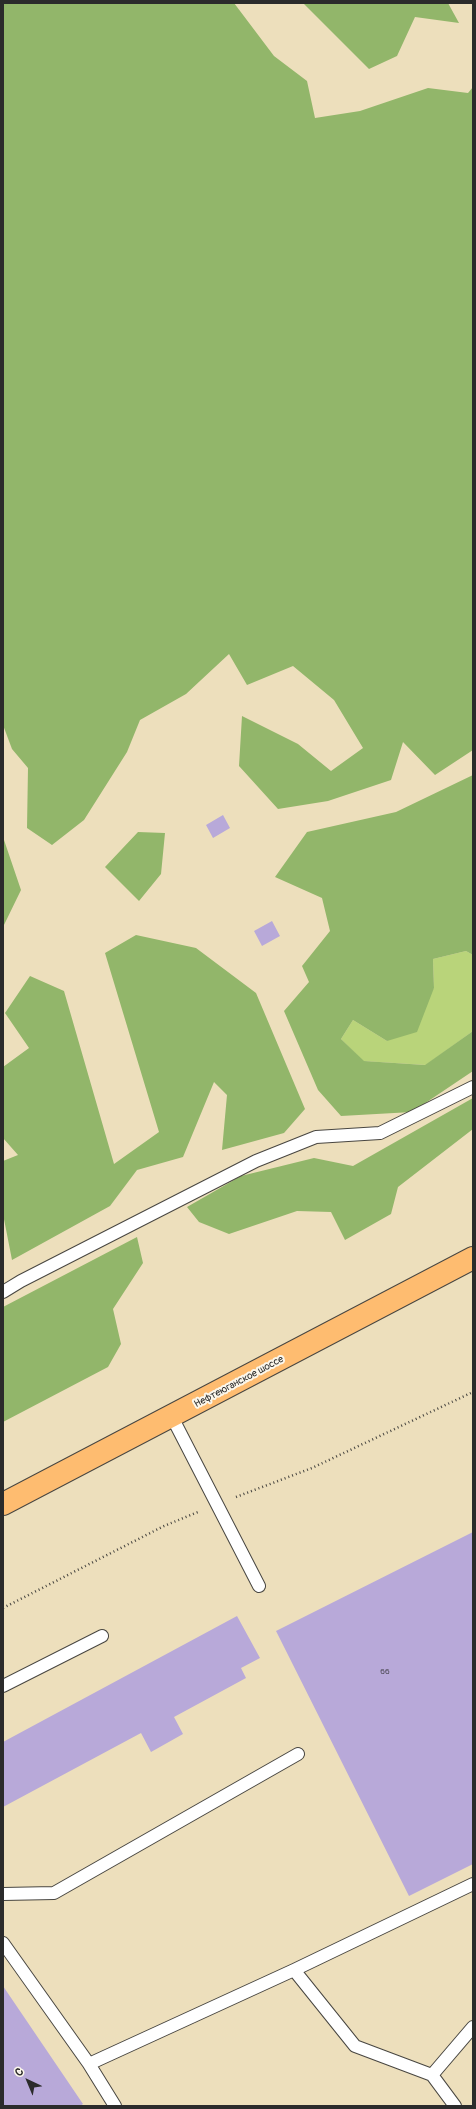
<!DOCTYPE html>
<meta charset="utf-8">
<style>
body{margin:0}
#map{position:relative;width:476px;height:2109px;overflow:hidden;background:#eddfbc;font-family:Pangolin,sans-serif}
canvas{display:block}
.frame{position:absolute;inset:0;border:4px solid #2b2b2b;pointer-events:none}
.north{position:absolute;left:8px;top:2061px;width:40px;height:40px;-webkit-text-stroke:3px #fbf7ec;paint-order:stroke;rotate:316deg;font-size:11px;font-weight:700;line-height:16px;text-align:center;color:#2b2b2b}
.north::after{content:'';display:block;margin:auto;width:14px;height:18px;background:#2b2b2b;clip-path:polygon(50% 0,100% 100%,50% 72%,0 100%)}
</style>
<div id="map">
<canvas width="476" height="2109"></canvas>
<div class="frame"></div>
<div class="north">С</div>
</div>
<script>
const c = document.querySelector('canvas').getContext('2d');
c.lineJoin = 'round';
function fill(path, color) { c.fillStyle = color; c.fill(path, 'evenodd'); }
const poly = rows => new Path2D(rows.map(r => 'M' + r).join(''));
function stroke(path, color, width, dash) { c.strokeStyle = color; c.lineWidth = width; c.lineCap = dash ? 'butt' : 'round'; c.setLineDash(dash || []); c.stroke(path); }
function label(font, color, halo, rows, align = 'center') {
  c.font = font + ' Pangolin,sans-serif'; c.lineWidth = 4; c.setLineDash([]); c.textBaseline = 'middle'; c.strokeStyle = halo; c.fillStyle = color; for (const [text, x, y, turn = 0] of rows) {
    c.save(); c.translate(x, y); c.rotate((+turn || 0) * Math.PI / 180); c.textAlign = isNaN(turn) ? turn : align; if (halo) c.strokeText(text, 0, 0); c.fillText(text, 0, 0); c.restore();
  }
}
fill(poly([
 [466,951,473,955,473,1031,426,1065,363,1061,341,1039,353,1020,387,1041,434,988,433,959]
]), '#b9d47a');
fill(poly([
 [3,3,234,3,274,56,307,81,315,118,360,111,428,88,468,93,473,87,473,750,435,775,403,742,391,780,328,801,278,809,239,766,242,716,298,744,331,771,363,748,334,700,293,666,247,685,229,654,186,694,140,720,127,752,84,820,52,845,27,828,28,768,12,749,3,725],
 [303,3,448,3,459,23,415,17,397,56,369,69],
 [473,775,473,955,466,951,433,959,434,988,417,1032,387,1041,353,1020,341,1039,364,1061,425,1065,473,1031,473,1071,412,1112,341,1116,318,1090,284,1011,309,982,302,966,330,931,322,898,275,877,307,832,396,812],
 [138,832,165,833,161,874,139,901,105,867],
 [3,837,21,890,3,927],
 [136,935,196,948,256,993,305,1109,284,1133,222,1150,227,1095,214,1082,183,1157,137,1170,110,1206,12,1260,3,1214,3,1161,18,1155,3,1138,3,1067,29,1048,5,1013,30,976,64,991,114,1164,159,1132,105,953],
 [473,1098,473,1129,398,1187,391,1214,345,1240,331,1212,297,1211,229,1234,199,1222,187,1207,241,1176,314,1158,353,1166],
 [137,1237,143,1263,113,1309,121,1344,108,1367,3,1422,3,1307]
]), '#92b66a');
fill(poly([
 [223,815,230,828,213,838,206,825],
 [272,921,280,936,262,946,254,931],
 [473,1532,473,1864,409,1896,276,1631],
 [237,1616,260,1658,241,1668,246,1678,174,1717,183,1734,151,1752,141,1733,3,1807,3,1742],
 [3,1986,83,2104,80,2106,3,2106]
]), '#b8a9d9');
const lane = poly([
 [3,1292,21,1281,256,1161,316,1137,380,1133,473,1087],
 [172,1417,259,1586],
 [3,1686,102,1636],
 [3,1894,54,1893,298,1754],
 [3,1943,89,2064,115,2106],
 [294,1970,355,2046,432,2075,455,2106],
 [89,2064,294,1970,473,1884],
 [432,2075,473,2027]
]);
const primary = poly([
 [3,1504,473,1258]
]);
stroke(lane, '#484641', 14);
stroke(primary, '#484641', 24);
stroke(poly([
 [236,1497,312,1468,473,1392],
 [3,1608,164,1526,198,1512]
]), '#484641', 2.5, [1, 3]);
stroke(lane, '#fff', 12);
stroke(primary, '#febc70', 22);
label('8px', '#4e4a56', null, [
 ["66",385,1672]
]);
label('10px', '#2b2b2b', '#fbf7ec', [
 ["Нефтеюганское шоссе",239,1382,-28]
]);
</script>
